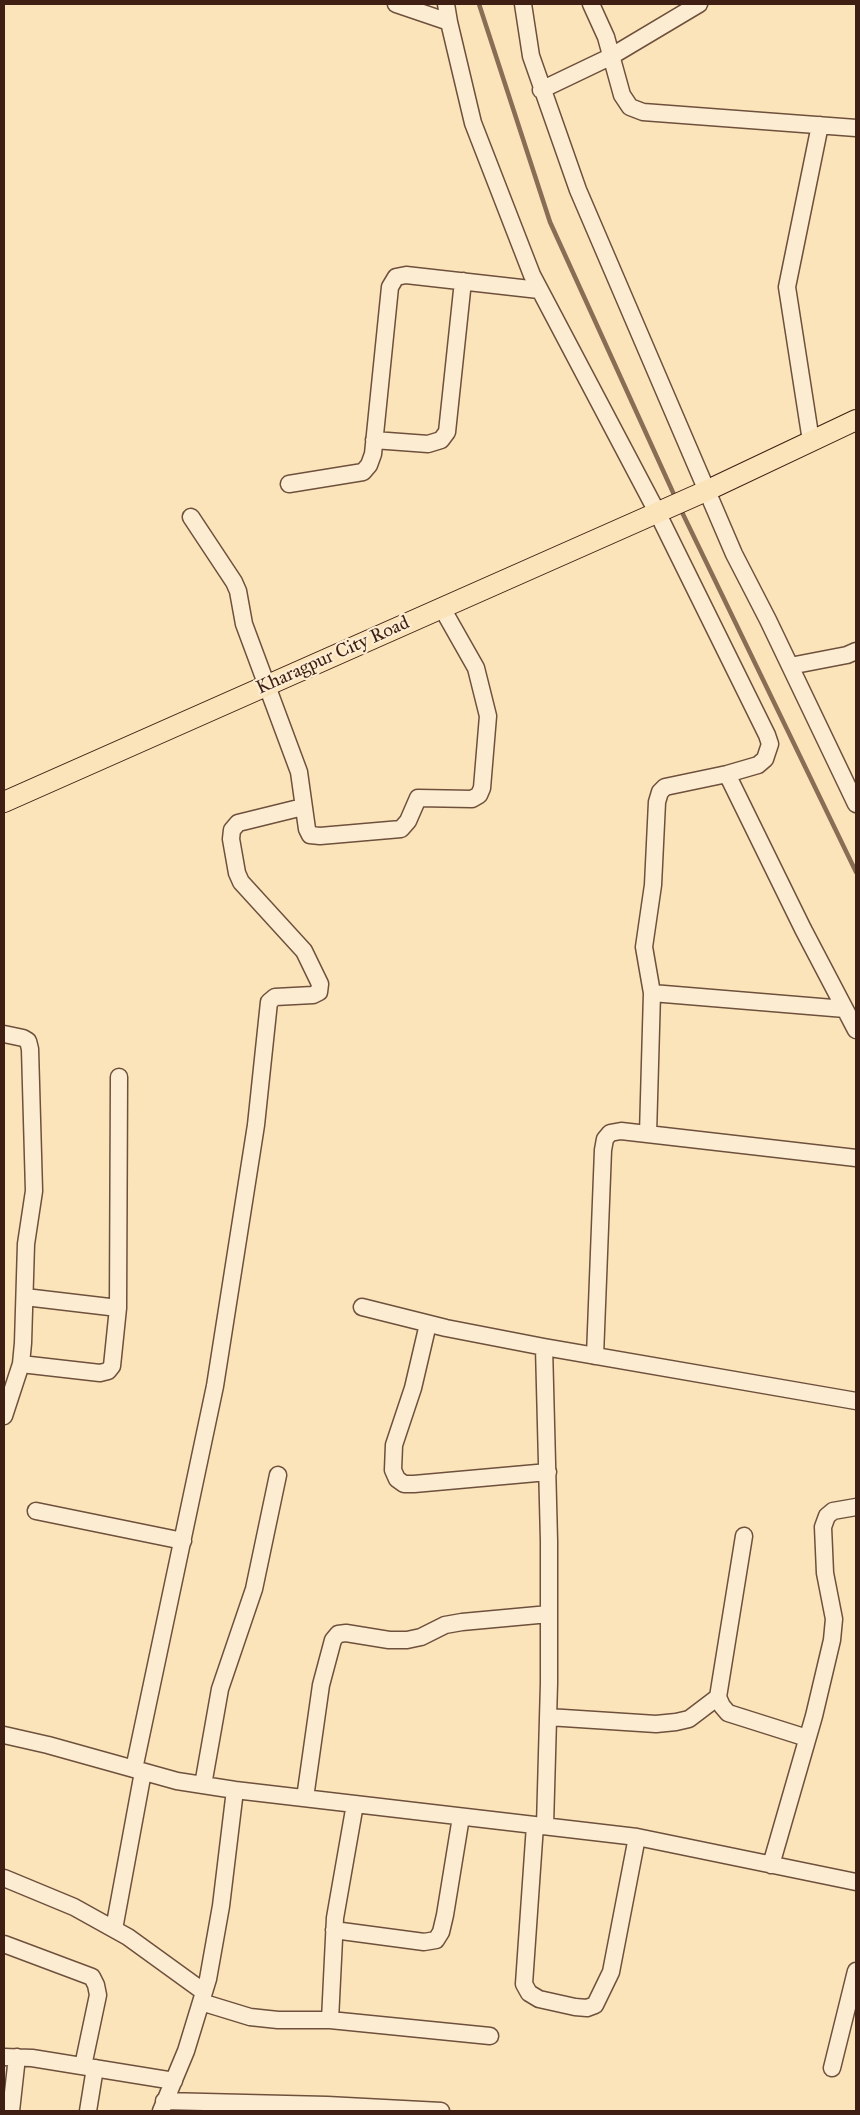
<!DOCTYPE html>
<style>
body{margin:0}
#map{position:relative;width:860px;height:2115px;overflow:hidden;background:#fbe4ba;font-family:"IM FELL Great Primer",serif}
canvas{display:block}
.frame{position:absolute;inset:0;border:5px solid #3f1f13;pointer-events:none}
</style>
<div id="map">
<canvas width="860" height="2115"></canvas>
<div class="frame"></div>
</div>
<script>
const c = document.querySelector('canvas').getContext('2d');
c.lineJoin = 'round';
const poly = rows => new Path2D(rows.map(r => 'M' + r).join(''));
function stroke(path, color, width, dash) { c.strokeStyle = color; c.lineWidth = width; c.lineCap = dash ? 'butt' : 'round'; c.setLineDash(dash || []); c.stroke(path); }
function label(font, color, halo, rows, align = 'center') {
  c.font = font + ' "IM FELL Great Primer",serif'; c.lineWidth = 4.5; c.setLineDash([]); c.textBaseline = 'middle'; c.strokeStyle = halo; c.fillStyle = color; for (const [text, x, y, turn = 0] of rows) {
    c.save(); c.translate(x, y); c.rotate((+turn || 0) * Math.PI / 180); c.textAlign = isNaN(turn) ? turn : align; if (halo) c.strokeText(text, 0, 0); c.fillText(text, 0, 0); c.restore();
  }
}
stroke(poly([
 [479,4,550,222,676,499],
 [680,508,856,872]
]), '#896d55', 4.5);
const minor = poly([
 [396,4,449,22],
 [446,4,449,22,473,123,532,275,657,512,767,735,770,744,765,759,758,765,727,774,665,787,660,792,657,802,653,885,644,947,652,993,648,1134],
 [523,4,531,56,578,190,734,554,768,620,856,804],
 [591,4,606,37,622,95,630,107,643,112,856,128],
 [541,90,610,57,699,4],
 [374,440,428,444,441,440,447,432,463,281],
 [811,441,787,287,820,125],
 [289,484,363,472,369,465,373,454,390,287,396,277,406,275,539,290],
 [191,517,234,582,238,591,244,624,299,772,307,829,310,835,320,836,401,829,408,821,418,798,472,799,479,795,482,788,488,716,476,668,442,608],
 [790,666,847,655,856,651],
 [727,774,803,929,856,1030],
 [652,993,845,1009],
 [4,1034,23,1038,28,1041,30,1049,34,1191,26,1244,23,1343,21,1364,4,1416],
 [25,1297,118,1308],
 [362,1307,446,1328,544,1347,856,1401],
 [428,1324,413,1388,394,1445,393,1470,397,1479,404,1484,414,1484,548,1472],
 [544,1347,549,1541,549,1683,545,1826],
 [595,1356,603,1150,605,1139,610,1133,621,1131,856,1158],
 [21,1364,100,1373,108,1371,112,1366,118,1308,119,1077],
 [36,1511,183,1541],
 [744,1536,718,1697,722,1706,728,1713,807,1738],
 [548,1717,656,1724,676,1722,689,1719,718,1697],
 [4,1735,48,1745,177,1781,235,1790,637,1837,856,1882],
 [134,1769,215,1386,256,1125,269,1002,275,997,313,995,319,992,320,984,304,951,241,882,237,873,231,839,232,830,238,823,303,807],
 [203,1785,220,1689,254,1589,278,1475],
 [305,1798,321,1685,333,1640,338,1634,346,1633,389,1640,407,1640,421,1637,445,1625,462,1622,549,1614],
 [535,1825,524,1984,529,1993,539,1999,575,2007,587,2008,595,2005,611,1972,637,1837],
 [771,1865,814,1716,832,1640,834,1619,825,1573,823,1527,827,1516,833,1511,856,1507],
 [4,1878,74,1907,128,1937,204,1992],
 [114,1929,143,1772],
 [334,1930,424,1942,436,1940,441,1932,445,1915,461,1817],
 [4,1944,92,1977,96,1985,98,1995,83,2066],
 [201,2002,250,2017,278,2020,330,2020,490,2036],
 [330,2020,335,1918,355,1804],
 [4,2057,32,2058,174,2081],
 [832,2068,856,1971],
 [164,2101,327,2105,441,2111],
 [11,2111,17,2057],
 [88,2111,95,2068],
 [161,2111,186,2051,208,1979,221,1906,235,1790]
]);
const major = poly([
 [4,802,706,491,856,420]
]);
stroke(minor, '#6e503d', 19);
stroke(major, '#3f1f13', 22);
stroke(minor, '#fcedd2', 16);
stroke(major, '#fbe4ba', 20);
label('19px', '#3f1f13', '#fcedd2', [
 ["Kharagpur City Road",333,656,-24]
]);
</script>
